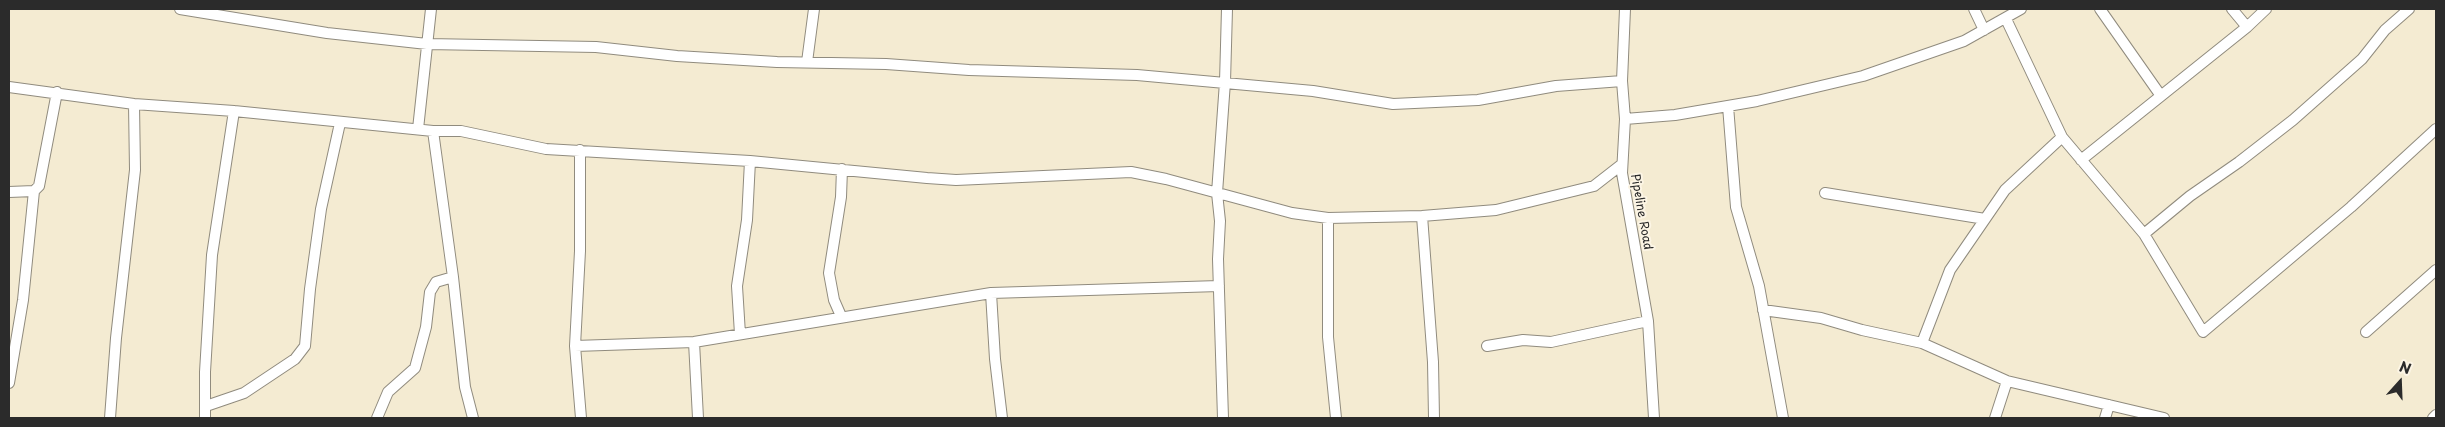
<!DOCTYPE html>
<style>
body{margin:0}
#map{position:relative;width:2445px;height:427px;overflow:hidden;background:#f4ebd2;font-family:"Playpen Sans",sans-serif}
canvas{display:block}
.frame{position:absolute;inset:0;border:10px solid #2b2b2b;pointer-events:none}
.north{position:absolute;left:2375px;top:357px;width:50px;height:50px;-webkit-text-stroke:4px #fcf5e5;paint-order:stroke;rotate:20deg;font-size:14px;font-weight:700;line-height:20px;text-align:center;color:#2b2b2b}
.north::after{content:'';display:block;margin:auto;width:18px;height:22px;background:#2b2b2b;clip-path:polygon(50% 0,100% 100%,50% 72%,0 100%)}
</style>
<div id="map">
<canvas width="2445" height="427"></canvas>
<div class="frame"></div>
<div class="north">N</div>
</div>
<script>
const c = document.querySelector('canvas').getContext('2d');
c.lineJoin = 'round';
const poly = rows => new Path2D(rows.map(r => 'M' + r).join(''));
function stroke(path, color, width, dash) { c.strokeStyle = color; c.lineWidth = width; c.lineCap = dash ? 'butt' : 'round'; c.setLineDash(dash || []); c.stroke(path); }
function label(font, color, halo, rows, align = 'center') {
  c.font = font + ' "Playpen Sans",sans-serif'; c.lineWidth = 4; c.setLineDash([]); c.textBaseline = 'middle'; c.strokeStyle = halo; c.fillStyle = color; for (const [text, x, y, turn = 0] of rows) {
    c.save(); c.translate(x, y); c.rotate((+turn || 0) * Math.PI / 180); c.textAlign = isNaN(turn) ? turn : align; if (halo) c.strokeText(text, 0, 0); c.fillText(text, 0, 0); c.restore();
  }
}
const minor = poly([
 [180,9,327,33,427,44,596,47,677,56,777,62,886,64,969,70,1137,75,1313,91,1393,104,1478,100,1556,86,1622,81],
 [1625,9,1622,81,1625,119,1622,173,1648,321,1654,418],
 [1974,9,1984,30],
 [2100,9,2161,96],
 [2232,9,2247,27],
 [2006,19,2062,137,2144,234,2203,332,2351,207,2436,129],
 [807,62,814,9],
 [9,87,134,104,234,111,433,131,461,131,546,149,750,161,927,178,956,180,1131,172,1166,179,1292,213,1328,218,1422,216,1496,210,1594,186,1621,165],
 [1728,106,1736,207,1759,286,1783,418],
 [1625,119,1675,115,1757,101,1863,76,1964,41,2021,9],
 [418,129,431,9],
 [433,131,453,277,465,387,473,418],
 [580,150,580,251,575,346,581,418],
 [2081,160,2247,27,2266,9],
 [9,192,34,191],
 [1825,193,1985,219],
 [1422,216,1433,362,1434,418],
 [1328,218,1328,337,1336,418],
 [2144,234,2190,196,2239,162,2293,120,2362,59,2385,30,2409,9],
 [991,293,995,359,1002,418],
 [1763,310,1821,318,1862,330,1922,343,2007,381,2164,418],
 [841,316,834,300,829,273,841,197,842,169],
 [2366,332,2436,270],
 [740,334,737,286,747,220,750,161],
 [694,342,698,418],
 [1922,343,1950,270,2005,190,2062,137],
 [575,346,694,342,991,293,1219,286],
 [1487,346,1523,340,1551,342,1648,321],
 [9,383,23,300,34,191,39,186,57,92],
 [206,406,244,393,295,359,305,346,310,289,321,209,340,123],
 [110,418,116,338,135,170,134,104],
 [205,418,205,372,212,255,234,111],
 [377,418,388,392,415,368,426,327,430,292,436,282,453,277],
 [1223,418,1218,259,1220,221,1217,193,1225,82,1227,9],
 [1995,418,2007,381],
 [2105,418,2109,405],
 [2433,418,2436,415]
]);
stroke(minor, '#908b7e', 12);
stroke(minor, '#fff', 10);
label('12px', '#2b2b2b', '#fcf5e5', [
 ["Pipeline Road",1641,212,80]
]);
</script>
